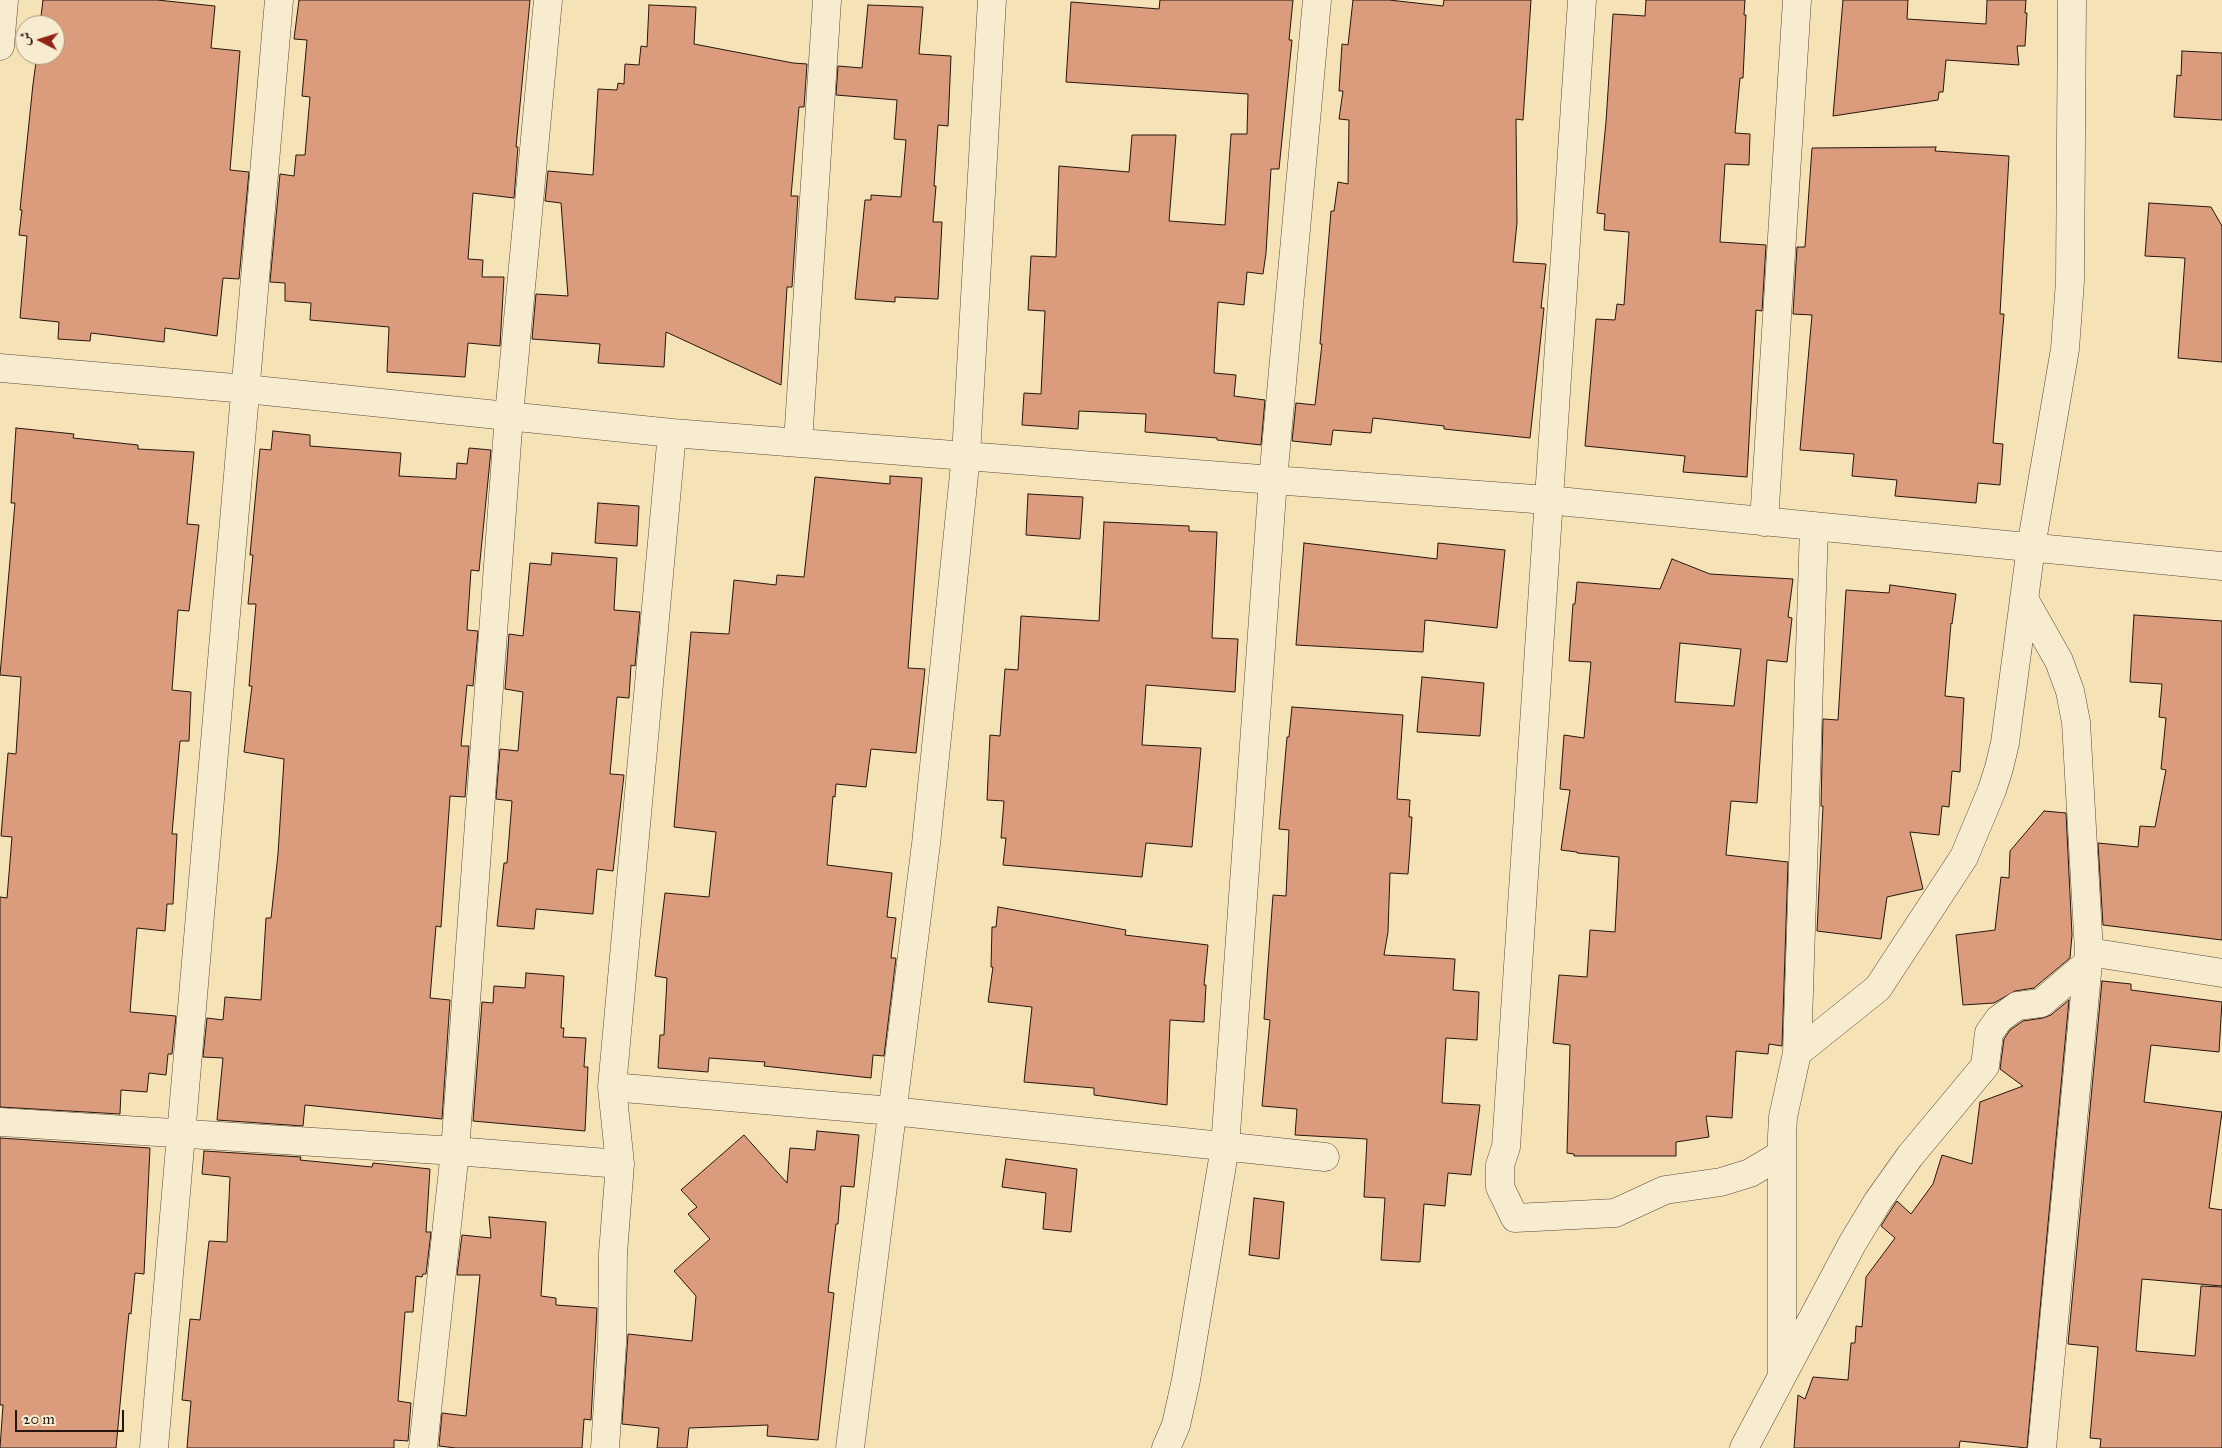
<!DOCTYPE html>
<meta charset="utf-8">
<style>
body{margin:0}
#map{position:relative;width:2222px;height:1448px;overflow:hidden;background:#f5e2b6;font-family:"IM FELL Great Primer",Amiri,serif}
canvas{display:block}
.north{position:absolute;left:15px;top:15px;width:50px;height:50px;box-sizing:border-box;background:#f8ecd0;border:1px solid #a49682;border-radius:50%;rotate:275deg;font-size:14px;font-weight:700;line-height:20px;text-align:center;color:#26150e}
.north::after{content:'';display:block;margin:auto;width:18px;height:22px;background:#8f2418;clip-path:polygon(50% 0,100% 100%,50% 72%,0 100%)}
.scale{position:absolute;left:15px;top:1410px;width:109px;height:22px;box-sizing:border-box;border:2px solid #26150e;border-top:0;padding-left:6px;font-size:15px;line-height:18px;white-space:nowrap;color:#26150e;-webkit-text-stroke:4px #f8ecd0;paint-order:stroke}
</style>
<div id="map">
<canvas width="2222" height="1448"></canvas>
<div class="north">ش</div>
<div class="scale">20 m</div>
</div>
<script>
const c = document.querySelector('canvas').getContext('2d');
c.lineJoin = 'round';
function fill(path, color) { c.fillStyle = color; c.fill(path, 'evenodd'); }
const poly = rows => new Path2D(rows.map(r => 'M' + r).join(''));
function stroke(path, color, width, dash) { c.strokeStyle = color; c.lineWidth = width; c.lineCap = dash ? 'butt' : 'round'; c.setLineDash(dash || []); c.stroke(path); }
const building = poly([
 [43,0,157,0,215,6,211,48,240,51,230,170,249,172,239,279,223,278,217,336,165,328,164,342,91,333,90,341,58,339,59,322,20,318,27,236,19,235,22,210,20,210,33,84,37,55,55,55,55,25,40,25,43,0],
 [299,0,530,0,516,147,518,147,514,198,473,193,468,259,483,260,482,277,504,277,500,346,468,343,465,377,387,372,389,327,310,320,311,303,285,301,285,283,270,282,280,174,294,176,296,155,305,155,310,97,302,96,307,40,294,39,299,0],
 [1160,0,1293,0,1289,40,1292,40,1279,169,1271,169,1266,253,1263,274,1247,272,1244,305,1218,302,1214,373,1236,375,1234,396,1265,400,1261,445,1217,440,1217,438,1145,432,1146,414,1079,411,1078,429,1022,425,1024,393,1041,394,1045,311,1028,310,1031,256,1056,257,1059,166,1129,172,1132,135,1176,135,1169,221,1225,225,1231,134,1247,134,1248,94,1066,82,1071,2,1159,9,1160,0],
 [1353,0,1389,0,1443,6,1444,0,1531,0,1523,120,1516,119,1517,223,1513,262,1546,264,1541,308,1544,308,1530,438,1444,429,1444,426,1373,418,1371,433,1333,430,1331,445,1292,441,1296,403,1315,405,1322,344,1320,344,1331,211,1334,211,1338,182,1348,184,1349,120,1339,119,1343,91,1339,91,1342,44,1348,45,1353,0],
 [1646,0,1745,0,1744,15,1746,15,1743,78,1740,78,1735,133,1750,134,1749,165,1725,164,1720,242,1766,245,1762,311,1756,310,1747,477,1683,472,1685,456,1585,446,1596,319,1615,320,1617,304,1624,305,1629,232,1604,230,1605,214,1597,213,1606,122,1613,14,1645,16,1646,0],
 [1843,0,1908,0,1907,19,1986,24,1987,0,2026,0,2025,13,2027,13,2025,46,2017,46,2019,65,1946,60,1943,92,1939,92,1938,100,1833,116,1843,0],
 [649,5,696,7,694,44,793,63,807,64,804,107,799,107,791,196,798,196,792,287,787,287,781,385,666,332,664,367,598,363,600,344,532,339,536,294,568,296,561,203,545,201,548,171,593,175,598,89,617,90,618,83,624,84,625,64,639,65,641,46,647,47,649,5],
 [868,5,923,7,919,54,951,56,948,126,938,125,934,186,936,186,933,222,942,222,938,299,895,297,895,302,855,299,865,200,871,200,871,195,901,197,906,140,894,139,897,100,836,95,838,66,862,68,868,5],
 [2182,51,2222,53,2222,120,2174,117,2177,75,2181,76,2182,51],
 [1936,147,1935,151,2009,156,2000,314,2004,314,1993,443,2003,444,2000,485,1978,483,1976,503,1895,496,1897,480,1852,476,1854,454,1800,450,1812,315,1793,314,1797,247,1805,247,1812,148,1936,147],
 [2149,203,2211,207,2222,226,2222,362,2178,358,2185,258,2145,256,2149,203],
 [16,428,74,434,73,438,138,445,138,449,194,452,187,524,199,525,189,611,178,610,172,690,191,692,189,741,180,741,172,834,177,834,173,904,167,904,165,931,137,928,130,1012,176,1016,172,1054,168,1054,166,1075,149,1073,147,1092,121,1090,120,1114,0,1107,0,897,7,898,12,837,1,836,8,753,16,754,21,677,0,675,15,503,11,503,16,428],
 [273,431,310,435,310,446,401,453,399,476,456,479,457,463,467,464,469,448,491,450,479,571,471,570,467,630,478,631,473,686,467,685,461,746,469,746,465,797,450,796,441,927,436,926,430,998,450,1000,442,1119,305,1105,303,1126,217,1120,223,1058,203,1057,207,1018,223,1020,225,997,261,1000,266,918,271,918,278,854,284,759,244,752,252,686,249,686,256,604,248,604,253,555,250,555,260,449,271,450,273,431],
 [890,476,922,478,908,668,925,669,916,753,871,749,866,787,836,784,835,797,833,796,827,865,892,873,887,917,896,918,891,958,896,958,884,1056,873,1055,871,1078,764,1066,765,1062,709,1058,708,1072,658,1068,660,1035,664,1035,667,978,655,976,665,893,709,897,716,832,674,827,691,632,729,634,734,580,776,585,777,575,804,577,815,477,890,484,890,476],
 [1028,494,1083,497,1080,539,1026,535,1028,494],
 [598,503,639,506,637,546,595,543,598,503],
 [1104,522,1189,526,1189,531,1217,532,1212,638,1238,639,1235,692,1146,685,1142,745,1201,748,1192,847,1146,843,1142,877,1003,865,1006,838,1001,838,1004,801,987,800,990,735,1000,736,1005,669,1018,670,1021,616,1099,621,1104,522],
 [1304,543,1437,559,1438,543,1505,550,1497,628,1425,620,1423,652,1296,645,1304,543],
 [552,553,617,558,614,610,640,612,635,666,631,665,629,698,617,697,610,774,624,775,613,871,597,869,593,914,536,909,534,929,497,926,504,863,507,863,512,801,496,799,500,749,518,751,523,692,505,689,509,634,523,636,530,563,551,565,552,553],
 [1672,559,1710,574,1793,579,1788,617,1792,618,1787,662,1767,660,1757,803,1731,801,1726,855,1788,862,1782,1046,1769,1044,1768,1054,1736,1051,1732,1118,1706,1116,1709,1137,1676,1142,1676,1156,1574,1156,1574,1154,1567,1153,1570,1045,1553,1043,1559,975,1587,977,1590,930,1615,932,1619,857,1577,853,1577,852,1561,850,1570,790,1560,789,1564,735,1584,738,1591,662,1569,661,1573,604,1575,604,1577,582,1660,589,1672,559],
 [1680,643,1741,649,1734,706,1675,702,1680,643],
 [1890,585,1956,594,1952,624,1951,623,1945,696,1964,698,1960,772,1952,771,1949,807,1942,806,1939,835,1910,832,1923,889,1887,897,1881,939,1817,931,1823,806,1821,806,1823,719,1838,720,1846,590,1889,593,1890,585],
 [2134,615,2222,621,2222,940,2103,925,2098,843,2138,847,2140,826,2155,827,2166,770,2161,769,2166,718,2159,717,2162,684,2130,682,2134,615],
 [1422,677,1484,683,1480,736,1417,732,1422,677],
 [1292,707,1403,715,1397,799,1410,800,1409,817,1412,817,1410,848,1408,874,1390,873,1388,932,1384,955,1455,959,1453,990,1479,992,1477,1040,1446,1038,1442,1103,1480,1105,1471,1175,1448,1173,1445,1206,1424,1204,1420,1262,1381,1260,1385,1198,1364,1197,1367,1139,1295,1135,1297,1109,1262,1106,1270,1020,1264,1019,1273,895,1286,896,1289,830,1279,829,1287,737,1289,737,1292,707],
 [2044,811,2066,813,2072,935,2070,958,2034,988,2015,991,1994,1003,1963,1005,1956,935,1995,930,2001,877,2009,878,2010,851,2044,811],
 [998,907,1126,930,1125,935,1208,945,1204,985,1206,985,1204,1022,1170,1020,1167,1105,1094,1095,1094,1088,1024,1082,1032,1007,988,1002,993,967,991,967,992,927,996,927,998,907],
 [526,973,564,976,561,1028,564,1028,563,1037,586,1038,584,1067,588,1067,585,1131,473,1121,482,1002,493,1003,494,986,525,988,526,973],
 [2102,981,2131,984,2131,990,2222,1002,2219,1052,2151,1045,2144,1102,2222,1112,2209,1208,2222,1210,2222,1286,2142,1279,2136,1351,2195,1356,2201,1286,2222,1287,2222,1448,2100,1448,2101,1439,2090,1438,2098,1347,2068,1344,2102,981],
 [2069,1000,2027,1448,1960,1441,1959,1448,1794,1448,1798,1395,1805,1399,1813,1377,1848,1380,1851,1343,1855,1343,1856,1326,1862,1327,1866,1277,1895,1238,1881,1226,1891,1210,1897,1201,1911,1214,1933,1184,1942,1155,1972,1164,1980,1102,2023,1086,2000,1069,2004,1039,2010,1030,2023,1021,2043,1018,2051,1015,2069,1000],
 [817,1131,859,1135,854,1187,841,1186,838,1224,836,1224,828,1292,834,1293,818,1440,767,1436,768,1425,689,1428,687,1448,657,1448,659,1428,622,1424,628,1334,692,1341,696,1296,674,1271,710,1239,688,1214,697,1207,681,1190,744,1135,787,1183,790,1148,815,1150,817,1131],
 [0,1138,150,1148,144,1274,135,1273,131,1314,129,1313,125,1351,116,1448,0,1448,3,1405,0,1405,0,1138],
 [204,1151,301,1157,300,1160,372,1167,373,1163,430,1169,426,1232,431,1232,426,1274,423,1274,422,1277,416,1276,413,1312,405,1312,398,1401,411,1403,408,1441,394,1440,394,1448,187,1448,191,1401,182,1400,190,1319,200,1320,209,1241,227,1242,230,1177,202,1174,204,1151],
 [1006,1159,1077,1169,1071,1232,1043,1229,1046,1193,1002,1187,1006,1159],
 [1254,1198,1284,1202,1279,1259,1249,1255,1254,1198],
 [489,1217,546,1222,541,1296,556,1298,556,1305,597,1308,591,1420,584,1419,582,1448,456,1448,439,1446,442,1413,466,1416,480,1275,457,1275,462,1235,491,1238,489,1217]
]);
fill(building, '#da9c7c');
stroke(building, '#26150e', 1);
const minor = poly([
 [1582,0,1506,1147,1500,1165,1500,1187,1515,1218,1615,1213,1665,1190,1721,1182,1750,1173,1782,1154],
 [0,46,4,0],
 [0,368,246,389,672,433,1273,480,1548,500,2222,566],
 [798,442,827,0],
 [1764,522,1797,0],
 [2024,599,2059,661,2070,691,2076,722,2089,952,2042,1448],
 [2089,952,2222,973],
 [1797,1053,1878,988,1964,857,1992,790,1999,768,2005,743,2031,547,2065,349,2070,281,2072,0],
 [612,1087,892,1111,1325,1157],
 [0,1122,455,1151,620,1164],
 [1782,1375,1782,1136,1783,1117,1797,1053,1814,527],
 [154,1448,279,0],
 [423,1448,455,1151,509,415,548,0],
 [605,1448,612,1344,613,1253,620,1164,612,1087,672,433],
 [850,1448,926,844,966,455,992,0],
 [1166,1448,1176,1425,1186,1380,1225,1147,1273,480,1317,0],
 [1744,1448,1852,1244,1878,1201,1910,1156,1985,1066,1989,1033,1999,1019,2017,1006,2041,1003,2088,963]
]);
stroke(minor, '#5a4838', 29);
stroke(minor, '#f8ecd0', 28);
</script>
